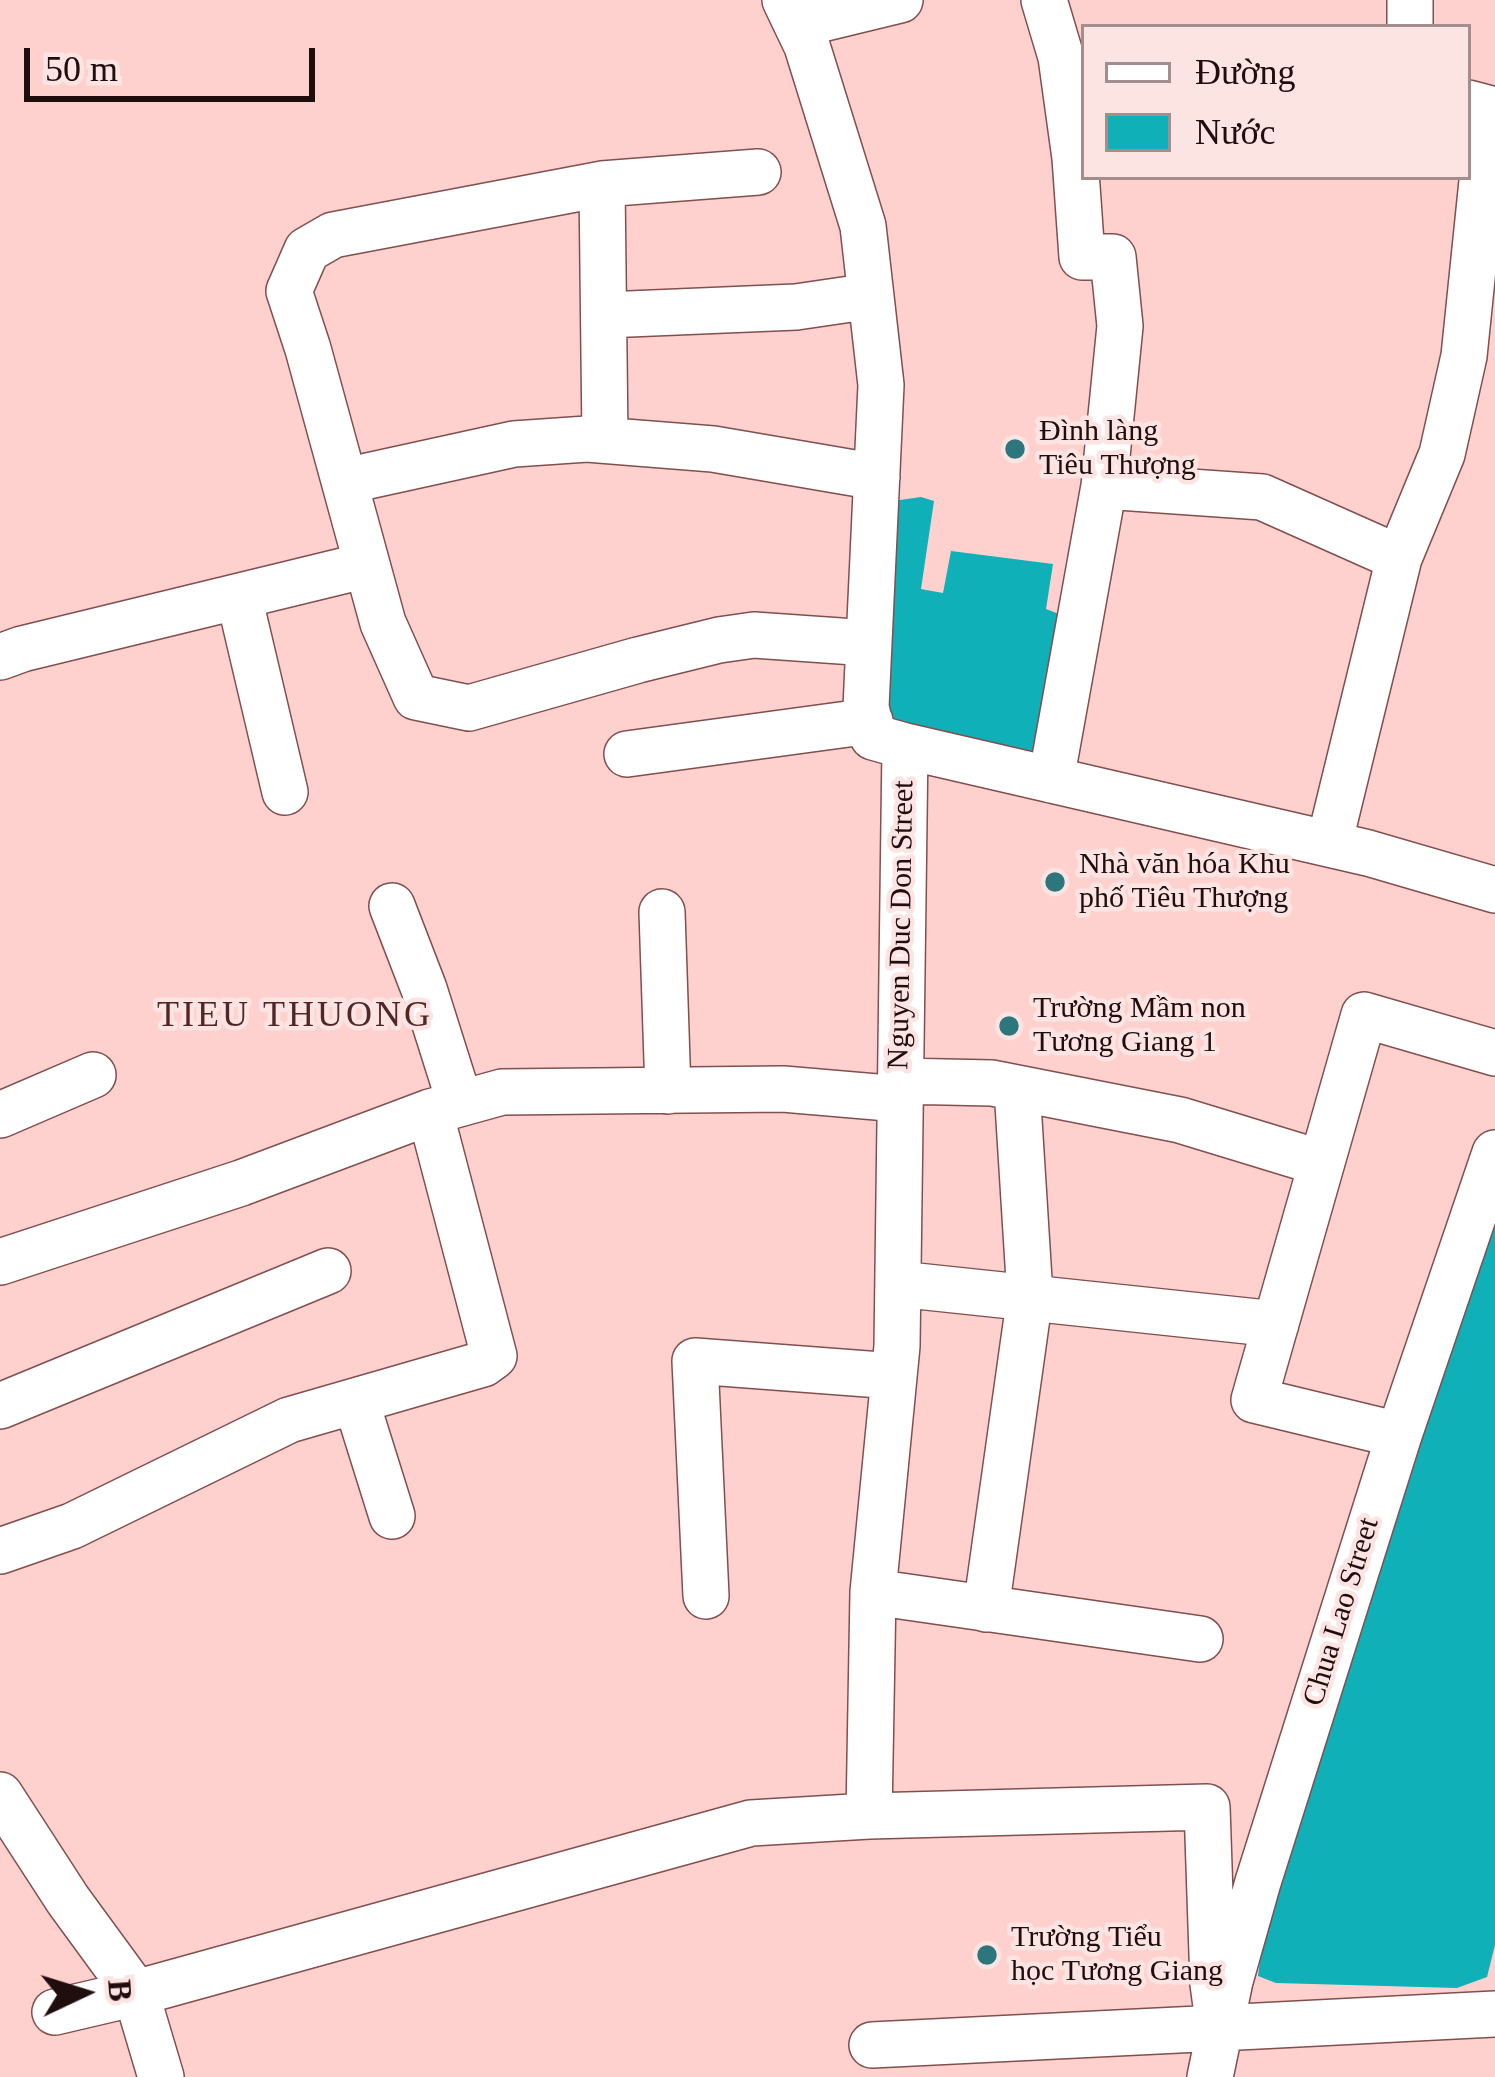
<!DOCTYPE html>
<meta charset="utf-8">
<style>
body{margin:0}
#map{position:relative;width:1495px;height:2077px;overflow:hidden;background:#ffd1ce;font-family:"Times New Roman",serif}
canvas{display:block}
.legend{position:absolute;left:1081px;top:24px;width:390px;height:156px;box-sizing:border-box;background:#fce4e3;border:3px solid #a48e8d;margin:0;padding:15px 21px;list-style:none;font-size:36px;color:#200d0d}
.legend li{display:flex;align-items:center;gap:24px;height:60px}
.legend b{width:60px;border:3px solid #a48e8d}
.north{position:absolute;left:24px;top:1933px;width:120px;height:120px;-webkit-text-stroke:9px #fce4e3;paint-order:stroke;rotate:86deg;font-size:33px;font-weight:700;line-height:48px;text-align:center;color:#200d0d}
.north::after{content:'';display:block;margin:auto;width:42px;height:54px;background:#200d0d;clip-path:polygon(50% 0,100% 100%,50% 72%,0 100%)}
.scale{position:absolute;left:24px;top:48px;width:291px;height:54px;box-sizing:border-box;border:6px solid #200d0d;border-top:0;padding-left:15px;font-size:36px;line-height:42px;white-space:nowrap;color:#200d0d;-webkit-text-stroke:9px #fce4e3;paint-order:stroke}
</style>
<div id="map">
<canvas width="1495" height="2077"></canvas>
<ul class="legend">
<li><b style="height:15px;background:#fff"></b>Đường</li>
<li><b style="height:33px;background:#0fb0b8"></b>Nước</li>
</ul>
<div class="north">B</div>
<div class="scale">50 m</div>
</div>
<script>
const c = document.querySelector('canvas').getContext('2d');
c.lineJoin = 'round';
function fill(path, color) { c.fillStyle = color; c.fill(path, 'evenodd'); }
const poly = rows => new Path2D(rows.map(r => 'M' + r).join(''));
function stroke(path, color, width, dash) { c.strokeStyle = color; c.lineWidth = width; c.lineCap = dash ? 'butt' : 'round'; c.setLineDash(dash || []); c.stroke(path); }
function label(font, color, halo, rows, align = 'center') {
  c.font = font + ' "Times New Roman",serif'; c.lineWidth = 9; c.setLineDash([]); c.textBaseline = 'middle'; c.strokeStyle = halo; c.fillStyle = color; for (const [text, x, y, turn = 0] of rows) {
    c.save(); c.translate(x, y); c.rotate((+turn || 0) * Math.PI / 180); c.textAlign = isNaN(turn) ? turn : align; if (halo) c.strokeText(text, 0, 0); c.fillText(text, 0, 0); c.restore();
  }
}
fill(poly([
 [921,497,934,501,921,589,943,593,951,551,1053,564,1046,609,1059,614,1041,755,893,729,879,694,893,501],
 [1495,1204,1495,1945,1487,1977,1457,1988,1276,1983,1258,1976,1263,1935]
]), '#0fb0b8');
const minor = poly([
 [785,0,807,46,863,226,881,385,866,707,873,737,905,746,897,1346,873,1592,869,1816],
 [1044,0,1061,57,1075,158,1082,257,1113,257,1120,326,1104,486,1051,780],
 [797,25,900,0],
 [1410,27,1410,0],
 [758,172,602,184,333,235,307,250,289,291,308,349,383,623,416,697,469,708,638,660,719,640,754,635,869,643],
 [602,184,605,440],
 [605,315,796,307,871,296],
 [345,484,368,476,514,444,587,439,713,449,877,477],
 [1104,486,1262,497,1399,558],
 [239,597,285,792],
 [0,657,22,649,367,565],
 [905,746,1368,853,1495,890],
 [627,754,870,721],
 [1329,844,1399,558,1442,454,1464,356,1488,123,1487,108,1468,103],
 [392,906,424,989,460,1103],
 [662,912,668,1091],
 [900,1081,992,1083,1180,1120,1321,1163],
 [0,1115,93,1075],
 [0,1262,241,1183,430,1112,502,1092,783,1089,900,1099],
 [898,1284,1276,1324],
 [356,1401,392,1516],
 [0,1406,328,1271],
 [1399,1435,1254,1400,1364,1015,1495,1053],
 [0,1551,72,1526,289,1420,483,1364,494,1356,430,1112],
 [873,1592,1200,1639],
 [706,1596,695,1361,894,1376],
 [986,1609,1030,1296,1017,1088],
 [0,1795,68,1900,136,1993,161,2077],
 [55,2012,136,1993,751,1823,869,1816,1207,1807,1213,1984,1219,2028,1495,2014],
 [872,2045,1219,2028],
 [1210,2077,1230,1981,1258,1882,1399,1435,1495,1153]
]);
stroke(minor, '#804f4e', 48);
stroke(minor, '#fff', 45);
for (const [x, y, r, color] of [
 [1015,449,12,"#2d777c"],
 [1055,882,12,"#2d777c"],
 [1009,1026,12,"#2d777c"],
 [987,1955,12,"#2d777c"]
]) { const dot = new Path2D(); dot.arc(x, y, r, 0, 2 * Math.PI); c.fillStyle = color; c.fill(dot); stroke(dot, '#fce4e3', 4.5); }
label('30px', '#200d0d', '#fce4e3', [
 ["Đình làng",1039,432],
 ["Tiêu Thượng",1039,466],
 ["Nhà văn hóa Khu",1079,865],
 ["phố Tiêu Thượng",1079,899],
 ["Trường Mầm non",1033,1009],
 ["Tương Giang 1",1033,1043],
 ["Trường Tiểu",1011,1938],
 ["học Tương Giang",1011,1972]
], 'left');
label('30px', '#200d0d', '#fce4e3', [
 ["Nguyen Duc Don Street",902,925,-89],
 ["Chua Lao Street",1342,1612,-73]
]);
c.letterSpacing = '3px';
label('36px', '#522626', '#fce4e3', [
 ["TIEU THUONG",295,1017]
]);
c.letterSpacing = '0px';
</script>
